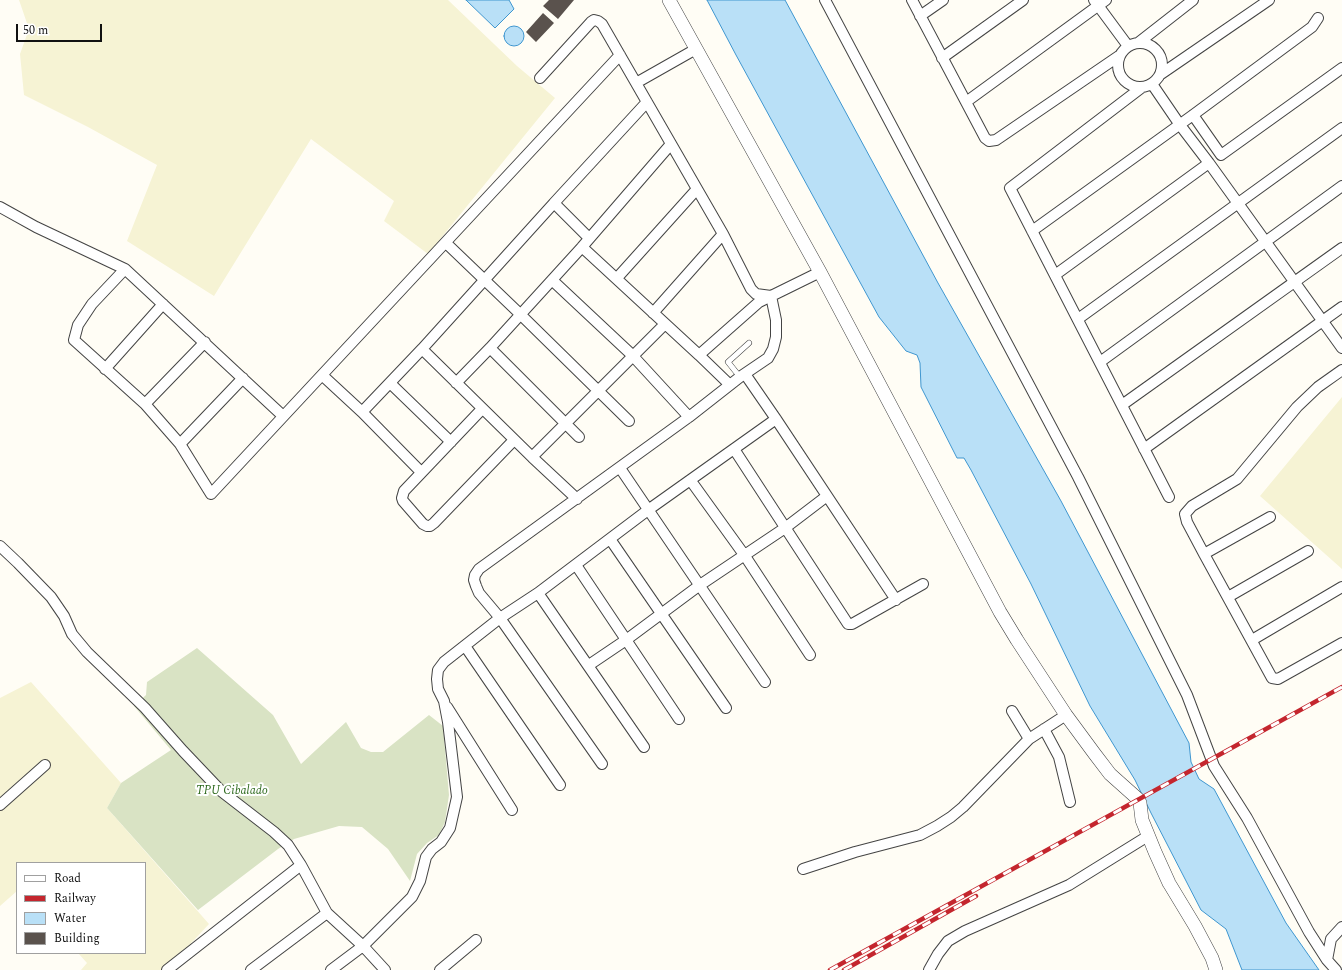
<!DOCTYPE html>
<style>
body{margin:0}
#map{position:relative;width:1342px;height:970px;overflow:hidden;background:#fffdf5;font-family:Spectral,serif}
canvas{display:block}
.legend{position:absolute;left:16px;top:862px;width:130px;height:92px;box-sizing:border-box;background:#fff;border:1px solid #a0a0a0;margin:0;padding:5px 7px;list-style:none;font-size:12px;color:#111}
.legend li{display:flex;align-items:center;gap:8px;height:20px}
.legend b{width:20px;border:1px solid #a0a0a0}
.scale{position:absolute;left:16px;top:24px;width:86px;height:18px;box-sizing:border-box;border:2px solid #111;border-top:0;padding-left:5px;font-size:12px;line-height:14px;white-space:nowrap;color:#111;-webkit-text-stroke:3px #fff;paint-order:stroke}
</style>
<div id="map">
<canvas width="1342" height="970"></canvas>
<ul class="legend">
<li><b style="height:5px;background:#fff"></b>Road</li>
<li><b style="height:5px;background:#c4262e"></b>Railway</li>
<li><b style="height:11px;background:#b9e0f7"></b>Water</li>
<li><b style="height:11px;background:#5a524d"></b>Building</li>
</ul>
<div class="scale">50 m</div>
</div>
<script>
const c = document.querySelector('canvas').getContext('2d');
c.lineJoin = 'round';
function fill(path, color) { c.fillStyle = color; c.fill(path, 'evenodd'); }
const poly = rows => new Path2D(rows.map(r => 'M' + r).join(''));
function stroke(path, color, width, dash) { c.strokeStyle = color; c.lineWidth = width; c.lineCap = dash ? 'butt' : 'round'; c.setLineDash(dash || []); c.stroke(path); }
function label(font, color, halo, rows, align = 'center') {
  c.font = font + ' Spectral,serif'; c.lineWidth = 4; c.setLineDash([]); c.textBaseline = 'middle'; c.strokeStyle = halo; c.fillStyle = color; for (const [text, x, y, turn = 0] of rows) {
    c.save(); c.translate(x, y); c.rotate((+turn || 0) * Math.PI / 180); c.textAlign = isNaN(turn) ? turn : align; if (halo) c.strokeText(text, 0, 0); c.fillText(text, 0, 0); c.restore();
  }
}
fill(poly([
 [19,0,448,0,517,66,555,98,428,254,384,221,394,201,311,139,214,296,127,241,157,165,88,127,24,95,20,54,29,29],
 [1342,397,1342,569,1260,496],
 [31,682,121,783,107,808,209,924,166,970,81,970,87,963,78,953,145,953,145,863,17,863,17,891,0,906,0,698]
]), '#f6f3d4');
fill(poly([
 [197,648,273,715,301,764,346,722,361,748,371,752,383,752,429,715,443,726,449,795,445,822,439,835,427,843,417,854,410,881,388,849,362,827,339,826,294,839,278,849,198,910,107,808,121,783,171,750,134,706,146,695,147,682]
]), '#d9e3c4');
const water = poly([
 [466,0,509,0,514,9,495,28,466,0],
 [707,0,785,0,938,283,1061,501,1189,743,1191,762,1199,779,1214,789,1286,923,1319,970,1242,970,1226,929,1201,910,1151,813,1135,780,1090,706,1031,584,971,470,964,458,957,458,921,387,920,363,917,355,906,351,879,317,736,55,707,0],
 '504 36a10 10 0 1 1 20 0a10 10 0 1 1-20 0Z'
]);
fill(water, '#b9e0f7');
stroke(water, '#3f96cf', 1);
fill(poly([
 [549,0,574,0,558,19,543,6],
 [543,13,554,23,536,42,526,32]
]), '#5a524d');
const service = poly([
 [740,377,728,362,749,343]
]);
const minor = poly([
 [825,0,1078,477,1187,695,1214,766,1247,818,1309,932,1327,960,1336,970],
 [912,0,985,138,989,141,996,140,1119,56],
 [1094,0,1128,46],
 [920,16,943,0],
 '1118 65a22 22 0 1 1 44 0a22 22 0 1 1-44 0Z',
 [1138,43,1193,0],
 [942,58,1023,0],
 [1161,74,1269,0],
 [540,78,591,22,594,20,598,21,602,24,723,234,751,289,756,294,771,296,776,320,776,337,773,349,768,358,740,377,689,417,479,569,475,575,474,580,476,586,479,593,500,618,602,764],
 [636,83,696,49],
 [1152,84,1180,125,1209,163,1342,348],
 [1141,88,1010,188,1169,497],
 [966,102,1106,0],
 [1193,115,1221,155,1342,68],
 [0,207,36,227,125,269,283,416],
 [1032,231,1193,115,1312,27,1318,18],
 [589,238,554,203,647,102],
 [446,243,520,314,629,421],
 [582,247,699,355,759,302,820,272],
 [125,269,92,304,78,325,74,340,145,404,180,444,211,494,620,55],
 [1055,275,1209,163],
 [617,278,697,189],
 [552,280,632,355,689,417],
 [653,313,723,234],
 [1078,319,1342,128],
 [490,348,579,437],
 [422,349,532,457,577,499],
 [699,355,730,385],
 [1100,362,1342,186],
 [105,369,163,304],
 [1342,370,1318,387,1297,407,1237,479,1192,506,1185,514,1187,522,1204,554,1272,678,1278,679,1342,643],
 [745,374,776,419,896,600],
 [322,375,362,412,421,472],
 [390,383,451,442],
 [456,383,490,348,582,247,671,144],
 [145,404,205,342],
 [1122,405,1342,248],
 [482,409,404,491,402,498,403,501,423,524,427,526,430,526,434,523,514,440],
 [362,412,422,349,554,203],
 [180,444,243,378],
 [734,449,848,624,852,624,923,584],
 [1144,449,1342,307],
 [532,457,665,324],
 [620,468,765,682],
 [691,481,745,556,810,655],
 [610,539,726,708],
 [0,546,18,563,51,597,64,616,72,634,87,652,145,708,183,751,221,791,274,832,288,845,301,865,327,913,363,946,385,970],
 [1204,554,1270,517],
 [576,565,679,719],
 [538,593,644,747],
 [1228,597,1308,551],
 [1252,640,1342,587],
 [465,646,560,785],
 [589,665,626,640,700,585,785,528,827,496],
 [447,707,512,810],
 [1012,711,1029,739],
 [1044,729,1059,757,1070,802],
 [0,805,45,765],
 [803,869,855,852,920,835,937,826,951,817,963,807,1029,739,1066,715],
 [1327,960,1331,939,1342,927],
 [167,970,301,865],
 [251,970,327,913],
 [331,970,363,946,412,897,420,881,426,857,432,849,441,842,450,828,457,797,448,722,444,701,438,689,437,679,438,670,444,662,500,618,538,593,648,510,776,419],
 [440,970,476,940],
 [929,970,938,954,948,941,965,931,1069,885,1148,836]
]);
const tertiary = poly([
 [669,0,820,272,1000,612,1017,640,1066,715,1094,753,1110,774,1138,799,1140,803,1142,820,1155,852,1169,883,1195,926,1212,958,1216,970]
]);
stroke(service, '#444', 6);
stroke(minor, '#444', 12);
stroke(tertiary, '#444', 14);
stroke(service, '#fff', 5);
stroke(minor, '#fff', 10);
stroke(tertiary, '#fff', 13);
const rail = poly([
 [830,970,1342,687],
 [844,970,976,896]
]);
stroke(rail, '#c4262e', 4.5);
stroke(rail, '#fff', 3, [9]);
label('italic 12px', '#2f6b1f', '#fff', [
 ["TPU Cibalado",232,792]
]);
</script>
